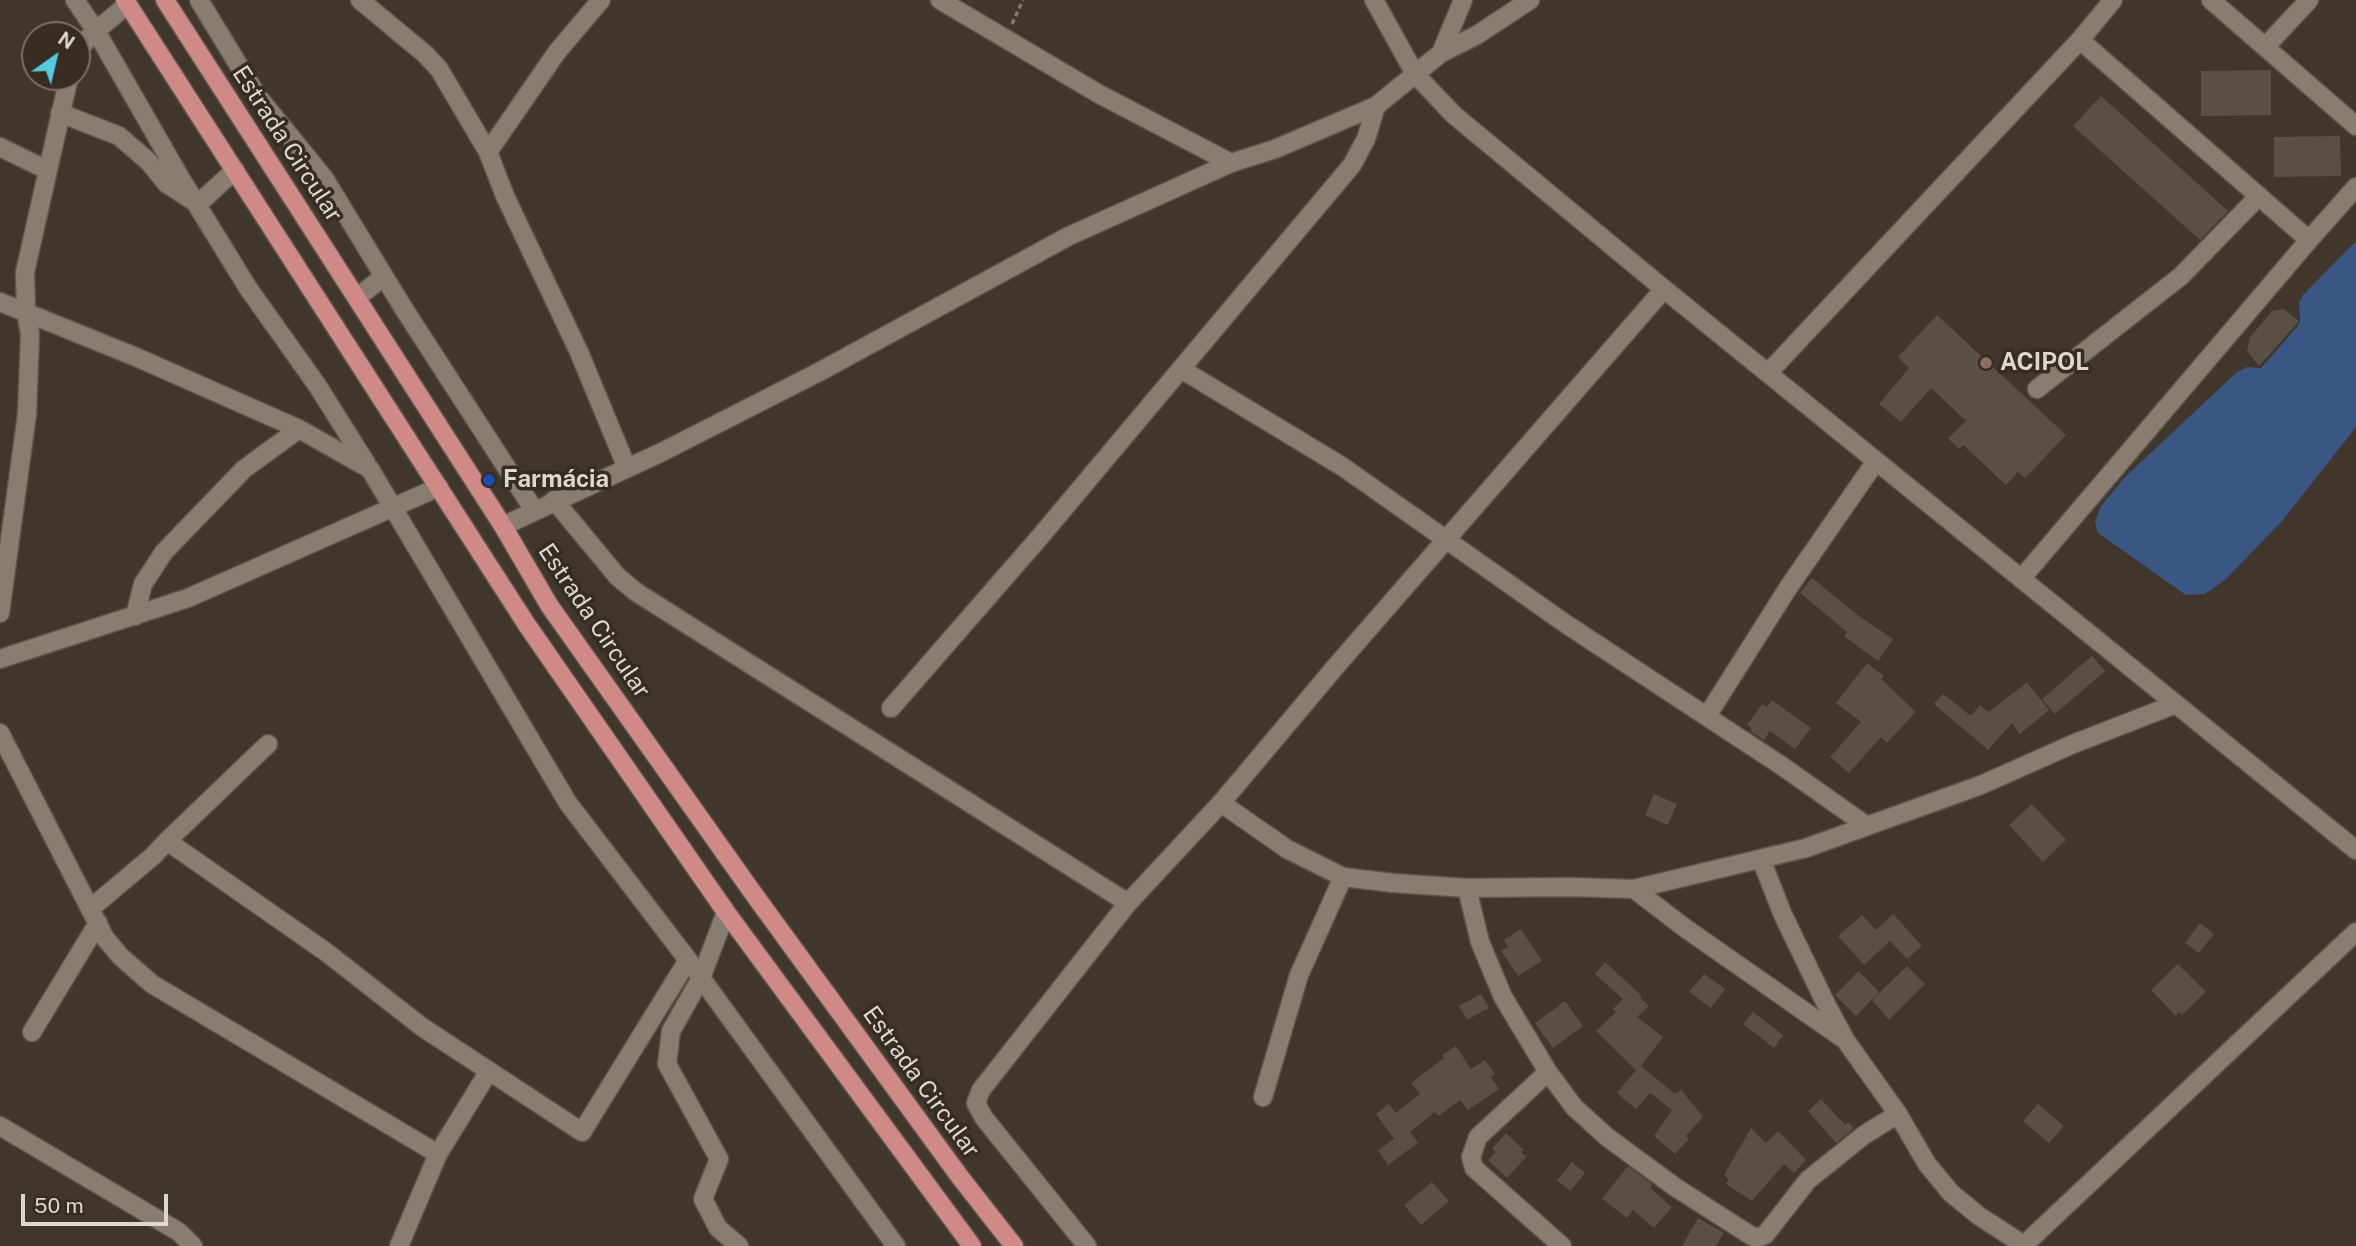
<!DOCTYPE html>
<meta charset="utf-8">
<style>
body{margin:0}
#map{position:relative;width:2356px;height:1246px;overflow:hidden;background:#40362c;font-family:"Public Sans",sans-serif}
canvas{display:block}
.north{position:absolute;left:21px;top:21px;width:70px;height:70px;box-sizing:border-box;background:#362c22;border:2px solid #797068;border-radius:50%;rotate:34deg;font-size:19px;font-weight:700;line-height:28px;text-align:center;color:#ddd7d0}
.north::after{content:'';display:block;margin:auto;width:24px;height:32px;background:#55cadf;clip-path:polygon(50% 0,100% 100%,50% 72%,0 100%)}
.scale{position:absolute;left:21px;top:1194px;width:147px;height:32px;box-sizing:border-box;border:4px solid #ddd7d0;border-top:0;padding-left:9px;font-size:21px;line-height:24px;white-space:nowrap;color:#ddd7d0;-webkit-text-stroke:5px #362c22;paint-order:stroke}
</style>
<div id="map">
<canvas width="2356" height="1246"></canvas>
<div class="north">N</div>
<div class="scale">50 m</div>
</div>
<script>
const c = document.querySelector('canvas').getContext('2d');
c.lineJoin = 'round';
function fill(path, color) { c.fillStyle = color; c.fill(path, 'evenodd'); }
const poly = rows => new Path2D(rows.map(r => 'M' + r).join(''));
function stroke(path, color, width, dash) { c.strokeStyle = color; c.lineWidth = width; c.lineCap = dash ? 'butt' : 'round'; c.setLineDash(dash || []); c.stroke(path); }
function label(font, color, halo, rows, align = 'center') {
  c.font = font + ' "Public Sans",sans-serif'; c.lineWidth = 7; c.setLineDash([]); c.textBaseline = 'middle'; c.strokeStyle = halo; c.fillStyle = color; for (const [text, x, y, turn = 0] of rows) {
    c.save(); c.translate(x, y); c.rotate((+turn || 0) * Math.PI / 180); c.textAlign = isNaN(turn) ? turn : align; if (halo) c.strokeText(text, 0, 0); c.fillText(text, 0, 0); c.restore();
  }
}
fill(poly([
 [2356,241,2356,427,2282,521,2225,580,2205,594,2186,595,2098,533,2095,522,2101,506,2125,477,2237,372,2247,367,2261,368,2298,326,2300,321,2299,303,2303,295]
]), '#3a5683');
fill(poly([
 [2271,70,2271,115,2201,116,2201,71],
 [2101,96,2228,211,2200,240,2073,126],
 [2340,136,2341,176,2274,177,2274,137],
 [2284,309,2299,321,2259,366,2247,351,2250,337,2272,311],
 [1937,315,2066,435,2025,478,2018,472,2006,485,1963,445,1959,449,1948,438,1966,421,1931,388,1901,422,1879,404,1909,368,1898,357],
 [1812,578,1859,616,1893,639,1878,661,1844,636,1847,632,1800,593],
 [2092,656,2105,671,2055,714,2042,699],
 [1867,663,1884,676,1881,679,1916,712,1887,743,1881,737,1849,773,1830,757,1861,722,1836,703],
 [2027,682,2049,710,2020,734,2012,723,1988,750,1934,704,1943,694,1971,716,1980,705,1989,712],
 [1772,700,1811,728,1795,749,1770,731,1764,740,1750,731,1752,729,1747,725,1762,704,1767,707],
 [1654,794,1677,804,1668,825,1645,815],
 [2032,804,2066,840,2043,862,2009,825],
 [1893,914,1922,946,1907,959,1890,941,1864,965,1838,936,1862,915,1876,930],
 [2200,923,2214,934,2199,953,2185,943],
 [1521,929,1542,961,1518,976,1501,951,1508,947,1504,940],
 [1605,962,1641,995,1640,997,1649,1006,1637,1017,1663,1037,1641,1066,1675,1094,1681,1090,1703,1117,1686,1136,1689,1139,1675,1154,1654,1136,1672,1110,1650,1093,1636,1109,1617,1093,1636,1070,1596,1031,1616,1012,1613,1009,1623,999,1595,974],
 [2178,964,2206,992,2182,1015,2179,1012,2176,1016,2151,990],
 [1907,966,1925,984,1889,1020,1872,1000],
 [1859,971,1879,992,1856,1016,1835,995],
 [1704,974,1725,989,1711,1008,1689,992],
 [1481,994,1489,1008,1467,1020,1459,1006],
 [1565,1001,1583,1026,1553,1048,1535,1023],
 [1753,1012,1783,1035,1774,1048,1743,1024],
 [1456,1046,1471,1069,1485,1060,1495,1074,1491,1077,1499,1089,1468,1110,1460,1100,1439,1116,1435,1112,1410,1132,1418,1143,1388,1165,1378,1150,1394,1139,1376,1114,1389,1104,1396,1113,1420,1094,1411,1083,1444,1058,1442,1055],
 [1821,1099,1845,1125,1848,1122,1854,1128,1836,1143,1808,1111],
 [2038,1104,2064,1126,2049,1143,2023,1121],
 [1751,1128,1766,1143,1778,1131,1806,1160,1794,1173,1784,1164,1752,1201,1726,1184,1729,1179,1724,1175],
 [1506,1133,1524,1150,1521,1152,1526,1157,1507,1178,1488,1160,1496,1152,1492,1149],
 [1572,1162,1585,1173,1570,1191,1557,1180],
 [1628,1166,1653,1185,1650,1188,1672,1207,1654,1228,1633,1210,1627,1218,1602,1199],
 [1432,1182,1449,1201,1421,1225,1404,1205],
 [1698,1218,1724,1233,1716,1246,1682,1246]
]), '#5a4f44');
const minor = poly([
 [75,0,96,31,181,179,248,288,317,385,366,463],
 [199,0,258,97,324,178,404,309,534,510],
 [360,0,425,54,439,69,488,152,505,196,579,352,627,468],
 [940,0,1099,94,1231,163],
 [1374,0,1415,74,1454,115,1664,289,2356,850],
 [2211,0,2356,126],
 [2080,40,2113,0],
 [2266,46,2309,0],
 [77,52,91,35,128,4],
 [1441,53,1477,35,1530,0],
 [60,113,119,136,149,162,167,184,198,204,235,170],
 [0,147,47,170],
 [488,152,557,52,601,0],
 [357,298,384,276],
 [0,302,136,357,299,429,370,469,568,803,688,960,896,1246],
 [1181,369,1343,467,1566,624,1782,766,1867,826],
 [1768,373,2080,40,2309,240,2356,187],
 [2037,389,2181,276,2259,196],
 [554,500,617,576,636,592,1128,903],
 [503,526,662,452,819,372,1069,236,1231,163,1275,149,1376,106,1441,53,1463,0],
 [2021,579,2309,240],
 [0,613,27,414,30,334,26,312,25,272,69,77],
 [135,616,143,584,164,552,244,469,299,429],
 [0,659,188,598,439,487],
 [891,708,1039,538,1352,165,1366,139,1376,106],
 [1707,716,1788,588,1876,461],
 [0,733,105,938,121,957,152,984,438,1154],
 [1221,803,1287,849,1343,877,1393,883,1467,888,1570,887,1634,889,1806,848,1981,785,2073,744,2176,704],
 [167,841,268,744],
 [1761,859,1783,915,1826,1004,1846,1041,1898,1114,1927,1164,1951,1193,1979,1216,2024,1245],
 [1467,888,1480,942,1503,997,1548,1072,1574,1107,1607,1137,1675,1187,1750,1235,1756,1238,1765,1235,1808,1180,1864,1135,1898,1114],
 [1634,889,1685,928,1841,1037],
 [91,908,153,856,167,841,326,952,422,1027,582,1132,688,960],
 [726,912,701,978,671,1031,667,1064,719,1159,703,1199,718,1228,739,1246],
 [32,1032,98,923],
 [1548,1072,1478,1137,1471,1157,1474,1168,1562,1246],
 [1263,1097,1299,975,1343,877],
 [0,1126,179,1232,193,1246],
 [399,1246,438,1154,489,1071],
 [1087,1246,984,1118,976,1103,981,1090,1128,903,1221,803,1337,665,1664,289],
 [2023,1246,2356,932]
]);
const major = poly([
 [125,0,527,625,726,912,972,1246],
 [165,0,503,526,549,605,753,893,960,1177,1014,1246]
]);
stroke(minor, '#5d554c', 21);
stroke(major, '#5d554c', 21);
stroke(poly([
 [1012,24,1023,0]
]), '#817970', 3.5, [5, 3.5]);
stroke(minor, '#897d72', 18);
stroke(major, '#cf8a86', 18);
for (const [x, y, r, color] of [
 [1986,363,7,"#8d6e63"],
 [489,480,7,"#1a4fb4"]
]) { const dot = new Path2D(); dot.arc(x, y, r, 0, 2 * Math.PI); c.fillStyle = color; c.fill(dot); stroke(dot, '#362c22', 2.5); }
label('24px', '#ddd7d0', '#362c22', [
 ["Estrada Circular",287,144,57],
 ["Estrada Circular",594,621,56],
 ["Estrada Circular",921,1082,54]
]);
label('bold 24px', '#ddd7d0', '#362c22', [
 ["ACIPOL",2000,363],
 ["Farmácia",503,480]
], 'left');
</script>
